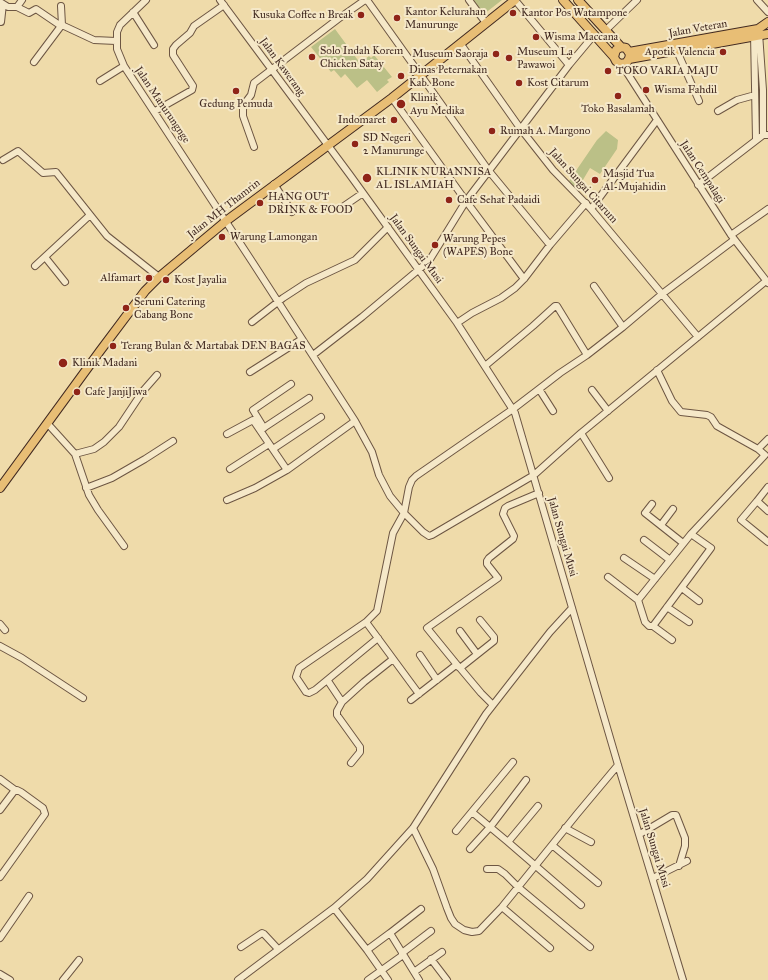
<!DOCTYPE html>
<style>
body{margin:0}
canvas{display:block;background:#efdbaa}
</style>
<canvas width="768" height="980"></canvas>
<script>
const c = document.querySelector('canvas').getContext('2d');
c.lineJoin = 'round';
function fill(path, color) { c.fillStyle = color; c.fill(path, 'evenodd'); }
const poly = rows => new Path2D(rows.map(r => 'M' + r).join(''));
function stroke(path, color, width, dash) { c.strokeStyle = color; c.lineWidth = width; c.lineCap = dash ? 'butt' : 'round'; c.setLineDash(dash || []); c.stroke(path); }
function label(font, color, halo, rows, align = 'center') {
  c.font = font + ' "IM FELL Great Primer",serif'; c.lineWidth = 4; c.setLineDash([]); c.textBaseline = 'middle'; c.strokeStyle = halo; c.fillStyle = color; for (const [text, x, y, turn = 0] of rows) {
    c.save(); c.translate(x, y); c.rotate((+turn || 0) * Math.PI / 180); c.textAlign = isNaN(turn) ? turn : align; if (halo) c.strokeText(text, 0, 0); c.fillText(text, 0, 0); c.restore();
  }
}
fill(poly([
 [473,0,502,0,484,14],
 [335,29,360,63,369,56,371,58,374,55,392,77,387,80,389,82,377,92,367,80,357,88,345,74,341,78,334,70,331,72,311,47],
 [606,131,618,140,617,149,600,174,590,168,577,190,569,181,597,140]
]), '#bbc087');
const minor = poly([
 [146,0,120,25,117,32,117,49,124,66,253,263,355,421,372,452,379,475,390,496,404,513,393,533,377,611,366,622,419,694],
 [220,0,350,175,457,323,515,413,618,765,683,980],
 [367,0,489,171,550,245],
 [469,0,486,23],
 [515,0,569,65],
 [757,0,768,12],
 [0,2,8,7,17,7,29,13,36,9,61,26],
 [61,6,62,25],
 [17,7,22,0],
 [133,12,154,45],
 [1,22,3,4],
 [606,30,637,0],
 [759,33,763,90,763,135],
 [754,34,756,140],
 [460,43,520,128,553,170,591,209,698,337],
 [677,51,699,101],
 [34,62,61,26,64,26,94,40,116,41],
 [618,63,624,68,731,235,768,283],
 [100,81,124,66],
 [392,98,466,201,524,279],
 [155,111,192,90,193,86,173,55,173,49,176,45,190,33,194,26,224,5],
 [718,111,737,100,755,95],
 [254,147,243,116,243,109,245,103,251,95,254,83,338,19,365,0],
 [3,160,18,151,43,173,56,172,107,236,159,277],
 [274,184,292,212],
 [698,185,763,135,768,135],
 [344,206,363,193],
 [591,209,657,120],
 [731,235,768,209],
 [734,240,662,294,623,327,587,355,560,373,513,409,416,476,412,480,409,487,404,513,423,532,429,536,432,535,534,475,581,433,766,281],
 [45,257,65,282],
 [35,266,90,215],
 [594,286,623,327],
 [252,322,283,298,306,283,355,260,388,227],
 [457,323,472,313,501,298,515,288,524,279,550,245,586,203],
 [313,355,362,317,429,261,466,201,569,65,594,35],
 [485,366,533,326,555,306,557,306,587,355],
 [657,370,672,401,681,412,707,415,711,417,717,426,758,449,768,439],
 [250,372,302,339],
 [539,389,553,411],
 [592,390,608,411],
 [47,423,75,454,94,449,104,442,119,427,143,391,157,375],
 [264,428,253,410,291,384],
 [262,429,309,398],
 [581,433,609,478],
 [227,434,253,420,287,470],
 [273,449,321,417],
 [75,454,89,495,98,510,124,546],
 [230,469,269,444],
 [86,488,112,478,145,459,173,441],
 [227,500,255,488,287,470,355,421],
 [757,501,768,487],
 [652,504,645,513,683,543],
 [768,511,757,501,741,520,768,542],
 [661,525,673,509],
 [644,540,670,560],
 [624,558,655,579],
 [608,577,638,600,645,622,649,626,653,626,711,548,691,534],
 [682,588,699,601],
 [638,600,691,534,765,455,758,449],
 [667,607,689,622],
 [366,622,299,668,296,677,306,692,309,693,315,690,378,638],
 [0,624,5,630],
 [653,626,672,640],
 [460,631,477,654],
 [0,646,22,658,83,698],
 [420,655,437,680],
 [458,666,427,628,498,578,487,564,487,561,489,558,513,539,514,536,503,514,505,508,508,506,539,493],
 [460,668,494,641,494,637,480,620],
 [328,681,342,702],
 [411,700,456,665,460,668,481,693,493,705],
 [351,763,360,752,360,747,337,715,337,711,342,702,364,682,393,659],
 [0,779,15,790,17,790,21,792,43,808,45,814,0,877],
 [538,806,508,842,581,905],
 [0,810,15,790],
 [472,812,508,842],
 [413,828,433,869,447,908,451,918,455,924,464,930,472,932,479,931,502,907,577,814,618,765],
 [565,828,591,842],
 [456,831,513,762],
 [640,834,672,815,676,815,685,838,685,846,679,866],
 [552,845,598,883],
 [470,849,491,826,526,780],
 [487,869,498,869,505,874,518,887,590,947],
 [653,878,687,861],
 [502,907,550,948],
 [334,908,367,950,388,980],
 [390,933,421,909],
 [0,938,29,896],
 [241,947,262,933,264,934,278,949],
 [367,950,390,933,419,980],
 [402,953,431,931],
 [431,959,447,980],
 [414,972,442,952],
 [0,974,10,980],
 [63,980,79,960],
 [238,980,334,908,367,879,413,828,486,714,550,632,572,608],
 [368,980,403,955]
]);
const major = poly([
 [563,0,614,57,616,61,620,64,626,63,629,59,630,54,626,48,621,47,616,50,614,57],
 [578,0,621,47],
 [629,52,758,29,768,22],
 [629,59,768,34],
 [0,488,100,351,145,291,159,277,226,221,392,98,515,0]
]);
stroke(minor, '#6d5643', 8);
stroke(major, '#422a21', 10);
stroke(minor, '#f5e8c8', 6);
stroke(major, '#e8be75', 8);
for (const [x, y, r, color] of [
 [513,13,4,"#8f2418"],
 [361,15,4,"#8f2418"],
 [397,18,4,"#8f2418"],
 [536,37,4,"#8f2418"],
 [723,52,4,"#8f2418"],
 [496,54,4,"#8f2418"],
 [312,57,4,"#8f2418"],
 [509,58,4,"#8f2418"],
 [608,71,4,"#8f2418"],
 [401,76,4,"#8f2418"],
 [519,83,4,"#8f2418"],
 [646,90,4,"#8f2418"],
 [236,91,4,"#8f2418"],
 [618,96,4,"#8f2418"],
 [401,104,5,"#8f2418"],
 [394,120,4,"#8f2418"],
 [492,131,4,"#8f2418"],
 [355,144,4,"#8f2418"],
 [367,178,5,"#8f2418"],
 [595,180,4,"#8f2418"],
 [449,200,4,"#8f2418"],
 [260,203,4,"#8f2418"],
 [222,237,4,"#8f2418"],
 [435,245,4,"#8f2418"],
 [149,278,4,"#8f2418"],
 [166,280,4,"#8f2418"],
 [126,308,4,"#8f2418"],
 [113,346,4,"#8f2418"],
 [63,363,5,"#8f2418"],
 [77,392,4,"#8f2418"]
]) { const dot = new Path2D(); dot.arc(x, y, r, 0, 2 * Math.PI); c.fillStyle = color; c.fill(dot); stroke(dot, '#f5e8c8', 1.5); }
label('11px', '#422a21', '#f5e8c8', [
 ["Kantor Kelurahan",405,12],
 ["Manurunge",405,25],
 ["Kantor Pos Watampone",521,13],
 ["Kusuka Coffee n Break",353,15,"right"],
 ["Wisma Maccana",544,37],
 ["Solo Indah Korem",320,51],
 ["Chicken Satay",320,64],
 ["Museum La",517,52],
 ["Pawawoi",517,65],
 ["Apotik Valencia",715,52,"right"],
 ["Museum Saoraja",488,54,"right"],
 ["Dinas Peternakan",409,70],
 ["Kab. Bone",409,83],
 ["TOKO VARIA MAJU",616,71],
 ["Kost Citarum",527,83],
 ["Wisma Fahdil",654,90],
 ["Klinik",410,98],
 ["Ayu Medika",410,111],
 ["Gedung Pemuda",236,104,"center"],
 ["Toko Basalamah",618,109,"center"],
 ["Indomaret",386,120,"right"],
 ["Rumah A. Margono",500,131],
 ["SD Negeri",363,138],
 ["2 Manurunge",363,151],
 ["KLINIK NURANNISA",376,172],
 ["AL ISLAMIAH",376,185],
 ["Masjid Tua",603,174],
 ["Al-Mujahidin",603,187],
 ["HANG OUT",268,197],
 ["DRINK & FOOD",268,210],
 ["Cafe Sehat Padaidi",457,200],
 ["Warung Lamongan",230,237],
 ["Warung Pepes",443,239],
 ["(WAPES) Bone",443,252],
 ["Alfamart",141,278,"right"],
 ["Kost Jayalia",174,280],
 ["Seruni Catering",134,302],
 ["Cabang Bone",134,315],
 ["Terang Bulan & Martabak DEN BAGAS",121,346],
 ["Klinik Madani",72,363],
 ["Cafe JanjiJiwa",85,392]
], 'left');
label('11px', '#422a21', '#f5e8c8', [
 ["Jalan Veteran",698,29,-10],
 ["Jalan Kawerang",282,67,54],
 ["Jalan Manurungnge",162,105,56],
 ["Jalan Cempalagi",702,172,57],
 ["Jalan Sungai Citarum",583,186,48],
 ["Jalan MH Thamrin",224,209,-38],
 ["Jalan Sungai Musi",416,249,54],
 ["Jalan Sungai Musi",562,537,74],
 ["Jalan Sungai Musi",654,848,73]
]);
</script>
